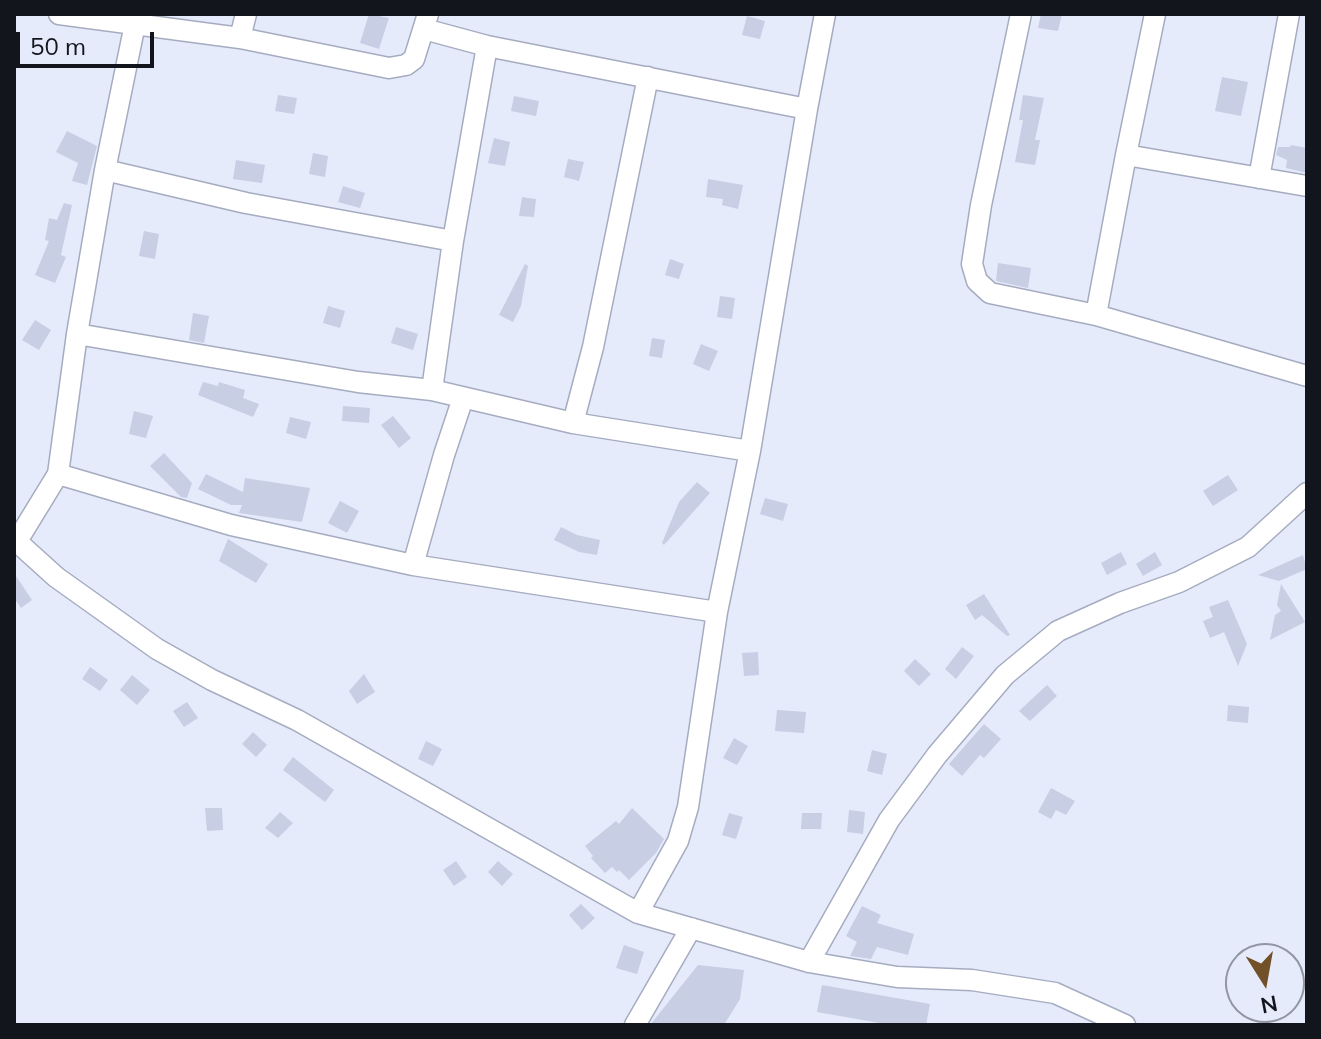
<!DOCTYPE html>
<style>
body{margin:0}
#map{position:relative;width:1321px;height:1039px;overflow:hidden;background:#e6ebfc;font-family:Mulish,sans-serif}
canvas{display:block}
.frame{position:absolute;inset:0;border:16px solid #13151c;pointer-events:none}
.north{position:absolute;left:1225px;top:943px;width:80px;height:80px;box-sizing:border-box;background:#e6ebfc;border:2px solid #9295a2;border-radius:50%;rotate:169deg;font-size:22px;font-weight:700;line-height:32px;text-align:center;color:#13151c}
.north::after{content:'';display:block;margin:auto;width:28px;height:36px;background:#725128;clip-path:polygon(50% 0,100% 100%,50% 72%,0 100%)}
.scale{position:absolute;left:16px;top:32px;width:138px;height:36px;box-sizing:border-box;border:4px solid #13151c;border-top:0;padding-left:10px;font-size:24px;line-height:28px;white-space:nowrap;color:#13151c;-webkit-text-stroke:6px #e6ebfc;paint-order:stroke}
</style>
<div id="map">
<canvas width="1321" height="1039"></canvas>
<div class="frame"></div>
<div class="north">N</div>
<div class="scale">50 m</div>
</div>
<script>
const c = document.querySelector('canvas').getContext('2d');
c.lineJoin = 'round';
function fill(path, color) { c.fillStyle = color; c.fill(path, 'evenodd'); }
const poly = rows => new Path2D(rows.map(r => 'M' + r).join(''));
function stroke(path, color, width, dash) { c.strokeStyle = color; c.lineWidth = width; c.lineCap = dash ? 'butt' : 'round'; c.setLineDash(dash || []); c.stroke(path); }
fill(poly([
 [369,14,389,18,379,49,360,43],
 [1041,14,1062,14,1058,31,1038,28],
 [747,16,765,21,760,39,742,35],
 [1222,77,1248,82,1241,116,1215,111],
 [278,95,297,98,294,114,275,111],
 [1023,95,1044,98,1035,140,1040,140,1035,165,1015,162,1023,120,1019,120],
 [514,96,539,101,536,116,511,111],
 [67,131,97,146,87,185,72,181,78,163,56,152],
 [494,138,510,142,505,166,488,163],
 [1291,145,1307,148,1307,173,1286,168,1287,160,1276,155,1278,147,1290,147],
 [313,153,328,156,325,177,309,174],
 [568,159,584,162,579,181,564,177],
 [236,160,265,165,262,183,233,179],
 [708,179,743,185,738,209,722,205,723,199,706,197],
 [343,186,365,193,360,208,338,202],
 [522,197,536,199,534,217,519,216],
 [64,203,72,205,61,255,66,257,55,283,35,275,49,241,45,240,49,218,57,220],
 [144,231,159,234,155,259,139,256],
 [670,259,684,264,679,279,665,275],
 [998,263,1031,268,1028,288,996,281],
 [525,264,528,266,521,306,513,322,499,315],
 [720,296,735,298,732,319,717,317],
 [328,306,345,311,340,328,323,323],
 [193,313,209,316,204,343,189,340],
 [35,320,51,330,39,350,22,340],
 [396,327,418,334,413,350,391,343],
 [652,338,665,340,662,358,649,356],
 [701,344,718,351,709,371,693,364],
 [203,382,218,386,219,382,245,390,243,398,259,404,253,417,198,395],
 [343,406,370,408,369,423,342,421],
 [134,411,153,416,146,438,129,434],
 [393,416,411,438,399,448,381,425],
 [290,417,311,422,306,439,286,433],
 [164,453,192,483,187,498,181,497,150,466],
 [206,474,243,492,245,478,310,488,302,522,239,513,242,505,231,505,198,489],
 [1228,475,1238,490,1213,506,1203,491],
 [697,482,710,493,664,545,662,543,679,502],
 [765,498,788,504,783,521,760,514],
 [340,501,359,511,347,533,328,523],
 [561,527,577,535,600,540,597,555,579,552,554,540],
 [228,539,268,564,256,583,219,561],
 [1121,552,1127,564,1107,575,1101,563],
 [1155,552,1162,565,1143,576,1136,564],
 [1303,555,1307,569,1279,581,1258,575],
 [14,573,32,600,21,608,14,598],
 [1281,584,1305,622,1270,640,1275,615,1281,611,1277,605],
 [984,594,1010,635,1007,636,982,615,975,620,966,605],
 [1228,600,1247,644,1238,666,1224,632,1210,638,1203,621,1213,617,1209,607],
 [962,647,974,656,956,679,945,669],
 [758,652,759,675,744,676,742,653],
 [915,659,931,674,919,686,904,671],
 [90,667,108,680,100,691,82,679],
 [364,674,375,692,357,704,349,691],
 [132,675,150,690,137,705,120,690],
 [1047,685,1057,696,1030,721,1019,711],
 [187,702,198,718,184,727,173,711],
 [1228,705,1249,707,1248,723,1227,721],
 [777,710,806,712,804,733,775,731],
 [984,724,1001,739,984,758,980,755,962,776,949,764],
 [253,732,267,745,256,757,242,744],
 [734,738,748,746,737,765,723,758],
 [426,741,442,749,433,766,418,759],
 [872,750,887,754,882,775,867,771],
 [293,757,334,790,325,802,283,770],
 [1051,788,1075,801,1066,815,1056,810,1051,819,1038,812],
 [205,808,222,808,223,830,207,831],
 [632,808,664,839,656,853,629,880,619,870,617,872,612,867,605,873,591,858,593,856,585,846,616,821,619,824],
 [849,810,865,812,863,834,847,832],
 [280,812,293,823,278,838,265,828],
 [729,813,743,817,736,839,722,835],
 [802,813,822,813,821,829,801,829],
 [456,861,467,877,454,886,443,870],
 [498,861,513,874,502,886,488,872],
 [581,904,595,918,582,930,569,915],
 [862,906,881,915,877,923,914,934,908,955,877,947,871,959,850,956,857,942,846,936],
 [624,945,644,952,637,974,616,968],
 [698,965,744,970,740,999,724,1025,650,1025],
 [822,985,930,1004,926,1025,891,1025,817,1012]
]), '#c8cee3');
const street = poly([
 [59,14,240,38,389,68,406,65,414,59,428,14],
 [1021,14,981,205,972,264,977,281,990,293,1096,315,1307,376],
 [1155,14,1126,155,1307,186],
 [424,29,487,46,807,109],
 [240,38,246,14],
 [105,170,246,203,453,241],
 [1259,178,1289,14],
 [1096,315,1126,155],
 [77,334,358,382,432,390,573,423,593,347,648,77],
 [432,390,453,241,487,46],
 [573,423,750,451],
 [58,474,231,525,413,565,717,612],
 [14,539,56,577,157,649,212,680,297,720,638,913,809,962,897,977,972,980,1055,993,1125,1025],
 [17,541,58,474,77,334,105,170,135,24],
 [413,565,444,455,463,398],
 [638,913,678,841,688,807,717,612,750,451,807,109,825,14],
 [809,962,889,820,937,755,1005,675,1058,631,1120,603,1179,582,1248,547,1307,493],
 [635,1025,691,928]
]);
stroke(street, '#a6acc0', 23);
stroke(street, '#fff', 20);
</script>
